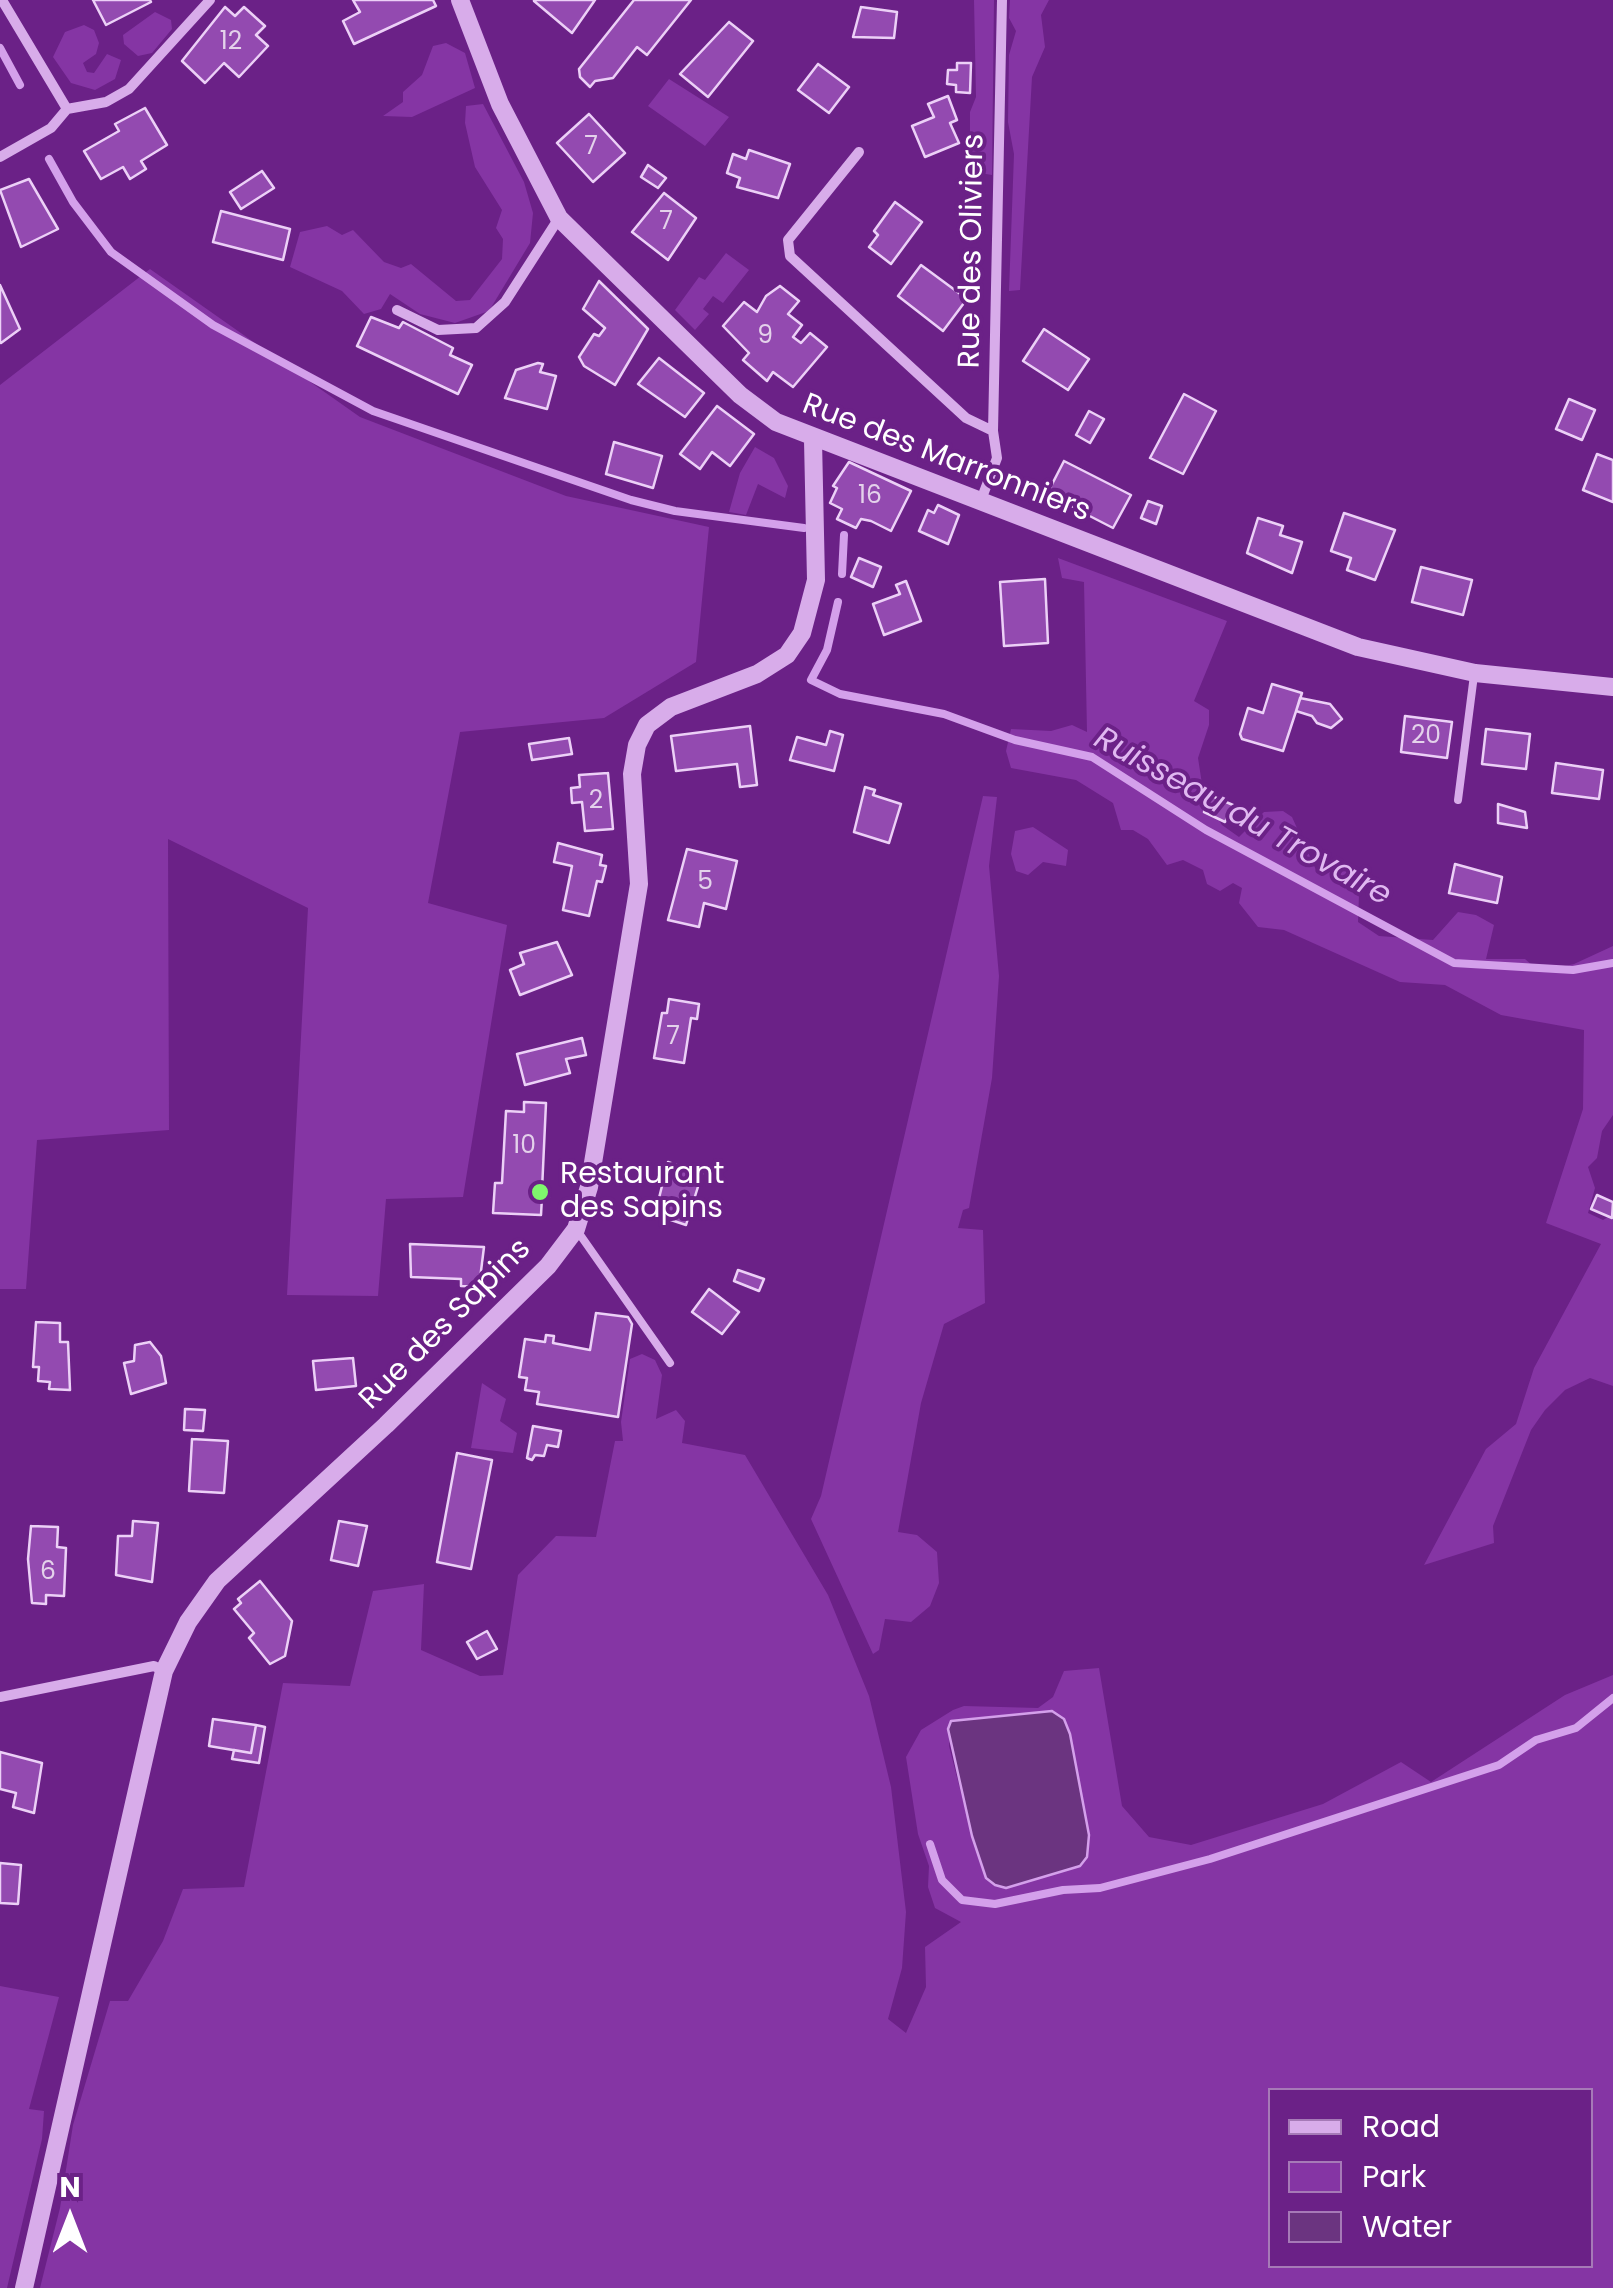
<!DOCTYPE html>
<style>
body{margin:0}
#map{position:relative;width:1613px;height:2288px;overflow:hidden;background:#6b2187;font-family:Poppins,sans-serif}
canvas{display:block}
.legend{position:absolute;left:1268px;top:2088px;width:325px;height:180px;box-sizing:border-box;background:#6b2187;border:2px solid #a67ab7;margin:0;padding:12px 18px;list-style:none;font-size:30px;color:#fff}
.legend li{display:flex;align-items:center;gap:20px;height:50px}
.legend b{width:50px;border:2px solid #a67ab7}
.north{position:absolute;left:20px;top:2168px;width:100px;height:100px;-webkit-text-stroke:8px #6b2187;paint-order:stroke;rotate:0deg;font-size:28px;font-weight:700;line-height:40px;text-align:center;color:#fff}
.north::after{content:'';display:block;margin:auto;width:35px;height:45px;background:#fff;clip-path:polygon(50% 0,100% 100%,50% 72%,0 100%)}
</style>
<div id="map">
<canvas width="1613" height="2288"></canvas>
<ul class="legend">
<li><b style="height:12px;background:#d8acea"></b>Road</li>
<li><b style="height:28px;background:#8535a4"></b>Park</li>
<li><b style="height:28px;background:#6b3480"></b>Water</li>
</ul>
<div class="north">N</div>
</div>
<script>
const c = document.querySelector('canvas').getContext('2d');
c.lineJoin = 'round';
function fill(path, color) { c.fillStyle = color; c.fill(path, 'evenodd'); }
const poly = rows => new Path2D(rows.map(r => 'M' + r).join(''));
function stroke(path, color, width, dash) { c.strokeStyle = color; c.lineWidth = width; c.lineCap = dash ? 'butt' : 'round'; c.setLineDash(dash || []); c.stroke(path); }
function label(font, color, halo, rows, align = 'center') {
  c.font = font + ' Poppins,sans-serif'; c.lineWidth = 8; c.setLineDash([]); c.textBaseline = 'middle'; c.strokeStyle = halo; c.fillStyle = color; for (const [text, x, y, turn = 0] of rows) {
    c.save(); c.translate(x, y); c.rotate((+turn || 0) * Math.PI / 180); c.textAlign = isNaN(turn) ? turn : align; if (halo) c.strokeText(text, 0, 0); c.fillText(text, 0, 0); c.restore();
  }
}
fill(poly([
 [974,0,994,0,992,175,974,172,970,149,970,112,976,97],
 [1010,0,1049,0,1041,15,1045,47,1032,77,1020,290,1009,291,1014,154,1008,122,1009,55,1016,31,1009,18],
 [155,12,171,20,172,29,152,53,138,56,124,44,123,35],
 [84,25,94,30,99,43,96,54,83,63,87,72,94,73,107,54,121,60,115,79,95,90,71,83,53,57,65,32],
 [446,43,465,53,475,88,412,117,383,116,403,102,403,92,422,75,433,46],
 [669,79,729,117,705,146,648,106],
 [483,104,524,182,533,213,530,243,489,311,455,323,420,314,390,294,381,309,364,314,342,291,290,267,300,232,327,226,342,235,353,230,384,262,401,268,411,264,456,301,470,300,502,259,503,239,496,228,502,210,475,167,465,123,466,106],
 [726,253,749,270,723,303,713,296,703,309,709,314,695,330,675,310,699,277,705,280],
 [150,269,360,417,566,496,709,527,696,662,604,718,460,732,428,903,507,925,463,1197,386,1199,378,1296,287,1295,308,908,168,839,169,1130,37,1140,26,1289,0,1289,0,385],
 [755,447,774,458,788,486,785,498,758,484,746,515,729,512,740,473],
 [1058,558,1227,621,1194,701,1209,710,1209,725,1198,758,1204,797,1222,825,1239,837,1264,812,1283,811,1292,817,1316,870,1335,861,1351,875,1359,895,1358,922,1379,936,1433,940,1458,912,1476,915,1494,925,1486,959,1525,959,1540,972,1574,964,1613,946,1613,1115,1602,1131,1597,1158,1588,1167,1595,1188,1588,1213,1603,1220,1613,1214,1613,1386,1590,1378,1565,1390,1545,1410,1531,1430,1493,1526,1494,1543,1424,1565,1486,1449,1516,1424,1534,1368,1601,1244,1546,1223,1583,1109,1584,1030,1501,1015,1445,985,1400,982,1284,930,1258,927,1239,903,1242,888,1233,883,1220,891,1207,884,1203,870,1183,860,1167,865,1148,839,1133,830,1121,830,1113,803,1076,780,1011,768,1006,751,1011,729,1051,731,1072,725,1087,732,1084,582,1062,578],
 [983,796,997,797,989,866,999,976,992,1078,969,1208,963,1210,958,1228,983,1230,985,1303,944,1324,921,1403,898,1532,917,1535,937,1552,939,1583,930,1606,911,1622,885,1619,879,1650,873,1654,811,1519,821,1496],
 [1033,827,1068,850,1066,866,1043,862,1028,875,1016,871,1011,854,1015,831],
 [642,1354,655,1360,662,1375,656,1419,676,1410,685,1421,682,1443,745,1455,828,1595,869,1696,891,1787,906,1912,902,1968,888,2019,906,2033,926,1987,925,1947,961,1922,935,1908,928,1887,929,1866,918,1834,906,1757,921,1730,953,1710,964,1706,1038,1708,1053,1697,1064,1671,1099,1668,1122,1806,1149,1837,1191,1845,1323,1804,1401,1762,1431,1782,1565,1695,1613,1675,1613,2288,40,2288,60,2208,73,2125,110,2001,128,2001,163,1941,183,1889,244,1887,283,1683,350,1686,373,1591,424,1584,421,1650,480,1676,503,1675,518,1575,556,1536,596,1537,615,1441,623,1441,621,1422,630,1359],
 [1052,1711,1070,1734,1089,1835,972,1836,949,1746,951,1721],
 [1270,2090,1590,2090,1590,2266,1270,2266],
 [482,1383,506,1399,500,1421,517,1433,513,1453,471,1448],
 [0,1986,59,1997,29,2109,44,2111,42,2139,7,2288,0,2288]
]), '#8535a4');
const water = poly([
 [1052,1711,1064,1719,1070,1734,1089,1835,1087,1857,1080,1866,1006,1888,995,1885,986,1878,972,1836,948,1729,951,1721,1052,1711]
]);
fill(water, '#6b3480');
stroke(water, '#d4a0eb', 2.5);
stroke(poly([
 [0,48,20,85],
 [49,159,73,202,111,252,213,325,373,411,631,500,675,511,804,528],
 [842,574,844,535],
 [838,602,827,650,811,680,840,694,944,714,1015,740,1092,757,1206,830,1454,963,1573,970,1613,963],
 [930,1844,942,1880,962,1900,995,1904,1063,1890,1100,1888,1210,1859,1499,1765,1536,1740,1576,1728,1613,1698]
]), '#d4a0eb', 8);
const building = poly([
 [93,0,150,0,151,2,106,25,93,0],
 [353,0,433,0,436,6,354,44,343,21,360,12,353,0],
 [595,0,572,33,534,1,534,0,595,0],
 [634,0,691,0,647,55,637,47,613,78,595,81,590,87,580,77,579,69,634,0],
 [225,7,235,16,244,7,265,26,256,35,268,46,239,77,224,63,205,83,182,61,225,7],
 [861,7,897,12,894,38,853,37,861,7],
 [729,22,753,41,708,97,680,74,729,22],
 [957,63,971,63,970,93,956,92,956,85,947,84,948,70,957,70,957,63],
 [818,64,849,87,829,113,798,90,818,64],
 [948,96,957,120,950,123,959,143,925,157,912,126,934,117,928,104,948,96],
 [145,108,167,145,141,161,146,169,130,179,123,167,101,179,84,151,119,131,115,124,145,108],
 [589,114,625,153,593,182,557,143,589,114],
 [749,150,790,164,778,198,737,187,740,178,727,173,733,154,746,159,749,150],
 [648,165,666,178,658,188,641,177,648,165],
 [262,171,274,188,241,209,230,192,262,171],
 [29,179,58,229,21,247,0,190,29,179],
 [664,193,696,218,668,260,632,232,664,193],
 [895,202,922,222,891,264,869,247,878,235,874,231,895,202],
 [221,211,290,229,283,260,213,242,221,211],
 [921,265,967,299,943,331,898,296,921,265],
 [599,281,648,329,615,385,584,366,579,357,594,334,599,336,605,328,583,309,599,281],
 [0,285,20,329,1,343,0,341,0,285],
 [780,286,799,301,788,314,802,325,793,337,801,343,810,333,827,347,793,387,773,372,767,381,743,360,749,353,723,326,744,302,757,312,766,296,780,286],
 [371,317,399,328,403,322,453,348,450,355,472,365,458,394,357,346,371,317],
 [1044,329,1089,359,1068,390,1023,361,1044,329],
 [659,358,704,393,685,417,638,384,659,358],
 [538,363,543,364,540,372,556,376,547,409,505,398,516,370,538,363],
 [1184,394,1216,411,1183,474,1150,458,1184,394],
 [1569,399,1595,410,1582,440,1556,429,1569,399],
 [717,406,754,434,730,466,712,452,700,469,680,454,717,406],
 [1089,411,1104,419,1090,443,1076,435,1089,411],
 [614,442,662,456,653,488,606,474,614,442],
 [1597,454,1613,460,1613,502,1583,490,1597,454],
 [1064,461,1131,495,1113,528,1047,494,1064,461],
 [849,462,911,491,891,531,871,521,861,519,856,528,837,519,842,509,830,503,837,488,833,486,849,462],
 [1148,501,1162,506,1156,524,1141,518,1148,501],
 [938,505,959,515,948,544,919,531,928,510,934,513,938,505],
 [1344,513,1395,530,1375,580,1347,570,1351,558,1331,551,1344,513],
 [1258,518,1283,526,1280,535,1302,542,1292,573,1247,553,1258,518],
 [859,558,881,567,873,587,851,577,859,558],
 [1421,567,1472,580,1463,615,1412,602,1421,567],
 [1045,579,1048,643,1004,646,1000,582,1045,579],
 [906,581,921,621,884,635,873,604,900,594,896,585,906,581],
 [1272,684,1302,693,1283,751,1242,739,1240,734,1248,708,1263,713,1272,684],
 [1300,698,1330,704,1342,719,1331,728,1317,723,1312,716,1296,711,1300,698],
 [1405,716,1452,722,1447,758,1401,752,1405,716],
 [750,726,757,785,740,787,737,764,676,771,671,736,750,726],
 [1486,729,1530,734,1526,769,1482,764,1486,729],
 [830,731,843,735,834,771,790,760,797,737,826,745,830,731],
 [569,738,572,754,532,760,529,744,569,738],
 [1556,763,1603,770,1599,799,1552,793,1556,763],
 [608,773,613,829,585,831,582,802,572,803,571,788,580,787,579,775,608,773],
 [865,787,875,790,873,795,901,804,889,843,854,832,865,787],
 [1212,796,1233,805,1225,822,1204,812,1212,796],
 [1498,804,1525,812,1527,828,1498,823,1498,804],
 [558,843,602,855,600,865,606,866,602,882,597,881,589,916,563,910,572,866,554,862,558,843],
 [687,849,737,861,726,909,704,903,699,927,668,920,687,849],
 [1455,864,1502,877,1497,903,1449,893,1455,864],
 [557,942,572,975,520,995,510,970,524,964,520,953,557,942],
 [669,999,699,1004,697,1019,691,1018,684,1063,654,1058,662,1013,667,1013,669,999],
 [582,1038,586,1055,566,1059,570,1073,525,1085,517,1054,582,1038],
 [524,1102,546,1103,542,1190,549,1190,549,1197,542,1197,541,1215,493,1213,495,1183,502,1183,506,1111,524,1112,524,1102],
 [668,1162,702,1174,686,1225,659,1216,656,1210,668,1162],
 [1597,1195,1613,1202,1612,1218,1591,1209,1597,1195],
 [410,1244,484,1247,479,1287,461,1286,461,1279,411,1277,410,1244],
 [738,1270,764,1279,759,1291,734,1281,738,1270],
 [709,1289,739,1312,722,1334,692,1312,709,1289],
 [596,1313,628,1317,632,1324,618,1417,537,1404,539,1392,525,1390,527,1378,519,1377,525,1339,545,1342,546,1335,554,1336,553,1343,590,1350,596,1313],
 [36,1322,60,1323,60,1342,68,1342,70,1390,49,1389,50,1382,38,1381,39,1367,33,1367,36,1322],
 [150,1342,161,1356,166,1383,131,1394,124,1363,134,1361,135,1345,150,1342],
 [353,1358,356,1386,316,1390,313,1361,353,1358],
 [185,1409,205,1410,203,1431,184,1430,185,1409],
 [533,1426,561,1431,558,1447,547,1445,544,1456,535,1455,532,1460,527,1458,533,1426],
 [192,1439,228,1441,224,1493,189,1491,192,1439],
 [457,1453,492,1460,471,1569,437,1562,457,1453],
 [133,1521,158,1523,152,1582,116,1575,118,1536,132,1536,133,1521],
 [339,1521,367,1526,358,1566,331,1560,339,1521],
 [31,1526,58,1527,57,1547,66,1548,64,1596,46,1595,46,1604,32,1603,28,1559,31,1526],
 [260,1581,292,1621,285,1656,270,1664,249,1638,254,1633,234,1609,241,1603,238,1599,260,1581],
 [487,1631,497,1649,477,1659,467,1642,487,1631],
 [213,1719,256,1725,251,1753,209,1746,213,1719],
 [256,1725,265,1727,259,1763,232,1759,234,1750,251,1753,256,1725],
 [0,1752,42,1763,34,1813,13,1807,16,1793,0,1789,0,1752],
 [0,1863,21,1865,18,1904,0,1903,0,1863]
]);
fill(building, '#934ab0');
stroke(building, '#ecd0f7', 2.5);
stroke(poly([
 [1458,800,1474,675],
 [576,1229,670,1363]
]), '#d8acea', 8);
stroke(poly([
 [2,0,67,109],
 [67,109,106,102,129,89,210,0],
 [859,152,788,240,790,256,966,418,993,431],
 [0,157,51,128,67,109],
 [397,310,438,330,476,328,505,302,559,218],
 [981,500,997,458,993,431,1002,0],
 [0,1697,154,1666,164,1671]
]), '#d8acea', 10);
stroke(poly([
 [460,0,500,104,559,218,740,395,776,422,1358,647,1475,673,1613,687],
 [24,2288,164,1671,188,1622,217,1581,386,1425,548,1266,576,1229,589,1187,639,884,632,774,637,745,647,725,671,707,757,674,787,655,802,633,816,580,813,440]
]), '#d8acea', 18);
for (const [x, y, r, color] of [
 [540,1192,10,"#7ff66d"]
]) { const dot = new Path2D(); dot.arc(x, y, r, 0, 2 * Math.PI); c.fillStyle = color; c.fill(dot); stroke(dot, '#6b2187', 4); }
label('25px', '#e4d2eb', null, [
 ["12",231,43],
 ["7",591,148],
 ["7",666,223],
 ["9",765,337],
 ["16",870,497],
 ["20",1426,737],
 ["2",596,802],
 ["5",705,883],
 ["7",673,1038],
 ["10",524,1147],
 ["6",48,1573]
]);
label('30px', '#fff', '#6b2187', [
 ["Rue des Oliviers",973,251,-89],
 ["Rue des Marronniers",946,459,21],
 ["Rue des Sapins",446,1325,-45]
]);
label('30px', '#fff', '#6b2187', [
 ["Restaurant",560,1175],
 ["des Sapins",560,1209]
], 'left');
label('italic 32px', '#e0b8f1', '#6b2187', [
 ["Ruisseau du Trovaire",1242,818,29]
]);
</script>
